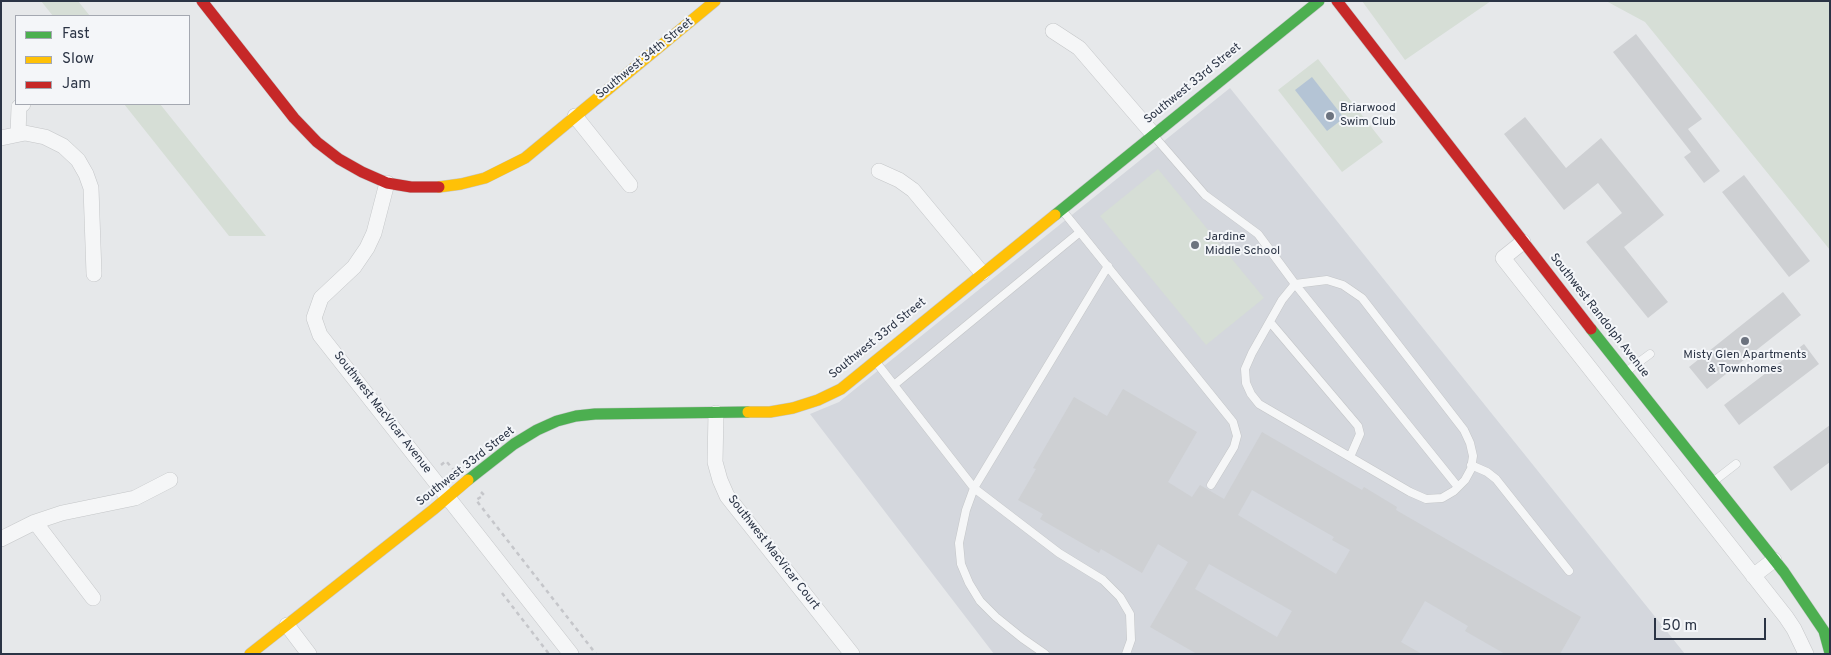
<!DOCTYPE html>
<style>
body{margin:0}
#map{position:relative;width:1831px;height:655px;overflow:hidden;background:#e6e8ea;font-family:Overpass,sans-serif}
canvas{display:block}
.frame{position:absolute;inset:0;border:2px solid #2b3445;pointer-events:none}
.legend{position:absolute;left:15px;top:15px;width:175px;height:90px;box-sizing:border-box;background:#f4f6f9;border:1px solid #a4a8b1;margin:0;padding:6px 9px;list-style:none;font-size:15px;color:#2b3445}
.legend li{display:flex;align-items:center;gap:10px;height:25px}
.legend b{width:25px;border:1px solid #a4a8b1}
.scale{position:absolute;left:1654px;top:618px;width:112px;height:22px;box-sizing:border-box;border:2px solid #2b3445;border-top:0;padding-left:6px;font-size:15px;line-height:18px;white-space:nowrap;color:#2b3445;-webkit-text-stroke:4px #f4f6f9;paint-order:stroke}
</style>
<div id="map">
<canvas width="1831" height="655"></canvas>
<div class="frame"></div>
<ul class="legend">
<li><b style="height:6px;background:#4caf50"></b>Fast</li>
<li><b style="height:6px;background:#ffc107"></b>Slow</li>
<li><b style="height:6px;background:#c62828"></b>Jam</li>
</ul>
<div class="scale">50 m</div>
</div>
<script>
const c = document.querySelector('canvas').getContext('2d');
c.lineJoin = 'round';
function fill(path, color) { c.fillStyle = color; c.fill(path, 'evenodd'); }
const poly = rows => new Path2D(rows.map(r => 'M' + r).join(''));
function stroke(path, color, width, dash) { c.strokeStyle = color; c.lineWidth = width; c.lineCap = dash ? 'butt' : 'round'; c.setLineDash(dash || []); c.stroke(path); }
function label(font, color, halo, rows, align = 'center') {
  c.font = font + ' Overpass,sans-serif'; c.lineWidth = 4; c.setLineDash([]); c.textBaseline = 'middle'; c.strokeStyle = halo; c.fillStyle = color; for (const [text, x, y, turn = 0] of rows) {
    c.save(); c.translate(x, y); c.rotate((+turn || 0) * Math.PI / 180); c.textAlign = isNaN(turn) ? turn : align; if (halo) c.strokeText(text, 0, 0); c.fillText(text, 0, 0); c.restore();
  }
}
fill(poly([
 [1230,88,1685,654,994,654,810,414,839,402]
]), '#d4d7dd');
fill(poly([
 [41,1,78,1,90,16,53,16],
 [1362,1,1491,1,1405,60],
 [1606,1,1830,1,1830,250,1645,22],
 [1318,59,1383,142,1342,172,1278,90],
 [124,104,160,104,266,236,229,236],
 [1158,169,1264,298,1206,345,1100,216]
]), '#d6ded6');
fill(poly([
 [1312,77,1344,118,1327,131,1295,90]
]), '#b4c4d5');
fill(poly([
 [1636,34,1702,119,1688,129,1720,171,1704,183,1684,157,1691,152,1613,52],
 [1525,117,1566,168,1601,138,1664,215,1624,247,1668,302,1648,318,1586,242,1622,213,1598,183,1564,210,1504,134],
 [1744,175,1810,261,1789,277,1722,192],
 [1783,292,1801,315,1707,389,1689,367],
 [1804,344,1819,364,1739,425,1724,405],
 [1123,389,1197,432,1168,482,1192,497,1200,485,1224,499,1262,432,1362,490,1364,487,1397,507,1396,510,1581,617,1560,654,1505,654,1465,631,1468,626,1425,601,1401,642,1422,654,1197,654,1150,627,1188,562,1158,544,1142,573,1101,549,1099,553,1040,519,1043,514,1018,500,1036,469,1033,468,1074,397,1107,416],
 [1252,490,1334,537,1332,540,1350,550,1336,574,1238,515],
 [1209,564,1292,611,1277,637,1195,589],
 [1830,425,1830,462,1791,491,1773,467]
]), '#ced0d3');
const lane = poly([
 [1154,136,1205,195,1258,234,1295,284,1327,280,1343,285,1362,298,1464,430,1470,443,1473,456,1471,469,1465,480,1454,491,1442,498,1426,499,1410,492,1259,404,1251,394,1246,383,1245,369,1252,353,1282,300,1295,284,1458,487],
 [1062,210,1233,422,1237,436,1234,447,1211,485],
 [1270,322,1358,426,1360,434,1350,457],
 [876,362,974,488,1059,553,1103,580,1120,597,1130,614,1131,640,1126,654],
 [1627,371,1650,354],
 [894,385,1080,232],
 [1471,465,1487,472,1496,479,1569,571],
 [1714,481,1736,464],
 [1045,654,1022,638,996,617,980,601,969,583,961,564,959,543,966,510,974,488,1108,266]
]);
const street = poly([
 [1053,31,1079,48,1153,134],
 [575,116,630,185],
 [18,134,19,107,23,104],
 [1,138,25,133,45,137,63,146,78,160,86,174,91,188,94,274],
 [879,171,899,180,913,190,982,273],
 [387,183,374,233,367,248,354,267,321,298,314,318,320,335,571,654],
 [1523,242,1503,258,1786,617,1794,629,1806,654],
 [716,413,715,462,720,480,727,496,852,654],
 [35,522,93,598],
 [1,539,35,522,62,513,135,498,170,480],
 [1753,576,1774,560],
 [287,625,309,654]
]);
const fast = poly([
 [1055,215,1319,1],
 [1591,329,1784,572,1824,631,1830,653],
 [468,480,514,444,537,430,557,421,576,416,595,414,748,412]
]);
const slow = poly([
 [439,187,461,184,485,178,525,158,715,1],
 [748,412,770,412,793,408,818,400,841,389,1055,215],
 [250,654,434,509,468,480]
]);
const jam = poly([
 [202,1,294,118,317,142,339,159,362,172,387,183,411,187,439,187],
 [1337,1,1591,329]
]);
stroke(lane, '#c4c6c8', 9);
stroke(street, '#c4c6c8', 16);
stroke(fast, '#c4c6c8', 12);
stroke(slow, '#c4c6c8', 12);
stroke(jam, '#c4c6c8', 12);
stroke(poly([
 [441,465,446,461,453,469],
 [481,492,484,495,476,500,596,654],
 [502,593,549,654]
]), '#c5c6ca', 2.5, [4, 4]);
stroke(lane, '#f5f6f7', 8);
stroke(street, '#f5f6f7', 15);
stroke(fast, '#4caf50', 11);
stroke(slow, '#ffc107', 11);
stroke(jam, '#c62828', 11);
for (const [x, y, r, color] of [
 [1330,116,5,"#6c737f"],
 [1195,245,5,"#6c737f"],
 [1745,341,5,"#6c737f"]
]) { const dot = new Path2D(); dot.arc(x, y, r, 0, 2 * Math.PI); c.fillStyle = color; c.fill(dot); stroke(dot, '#f4f6f9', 2); }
label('12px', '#2b3445', '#f4f6f9', [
 ["Southwest 34th Street",645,59,-39],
 ["Southwest 33rd Street",1193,84,-39],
 ["Southwest Randolph Avenue",1599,316,52],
 ["Southwest 33rd Street",878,339,-39],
 ["Southwest MacVicar Avenue",382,413,52],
 ["Southwest 33rd Street",466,467,-38],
 ["Southwest MacVicar Court",773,553,52]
]);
label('12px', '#2b3445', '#f4f6f9', [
 ["Briarwood",1340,109],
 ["Swim Club",1340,123],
 ["Jardine",1205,238],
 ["Middle School",1205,252],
 ["Misty Glen Apartments",1745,356,"center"],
 ["& Townhomes",1745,370,"center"]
], 'left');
</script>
